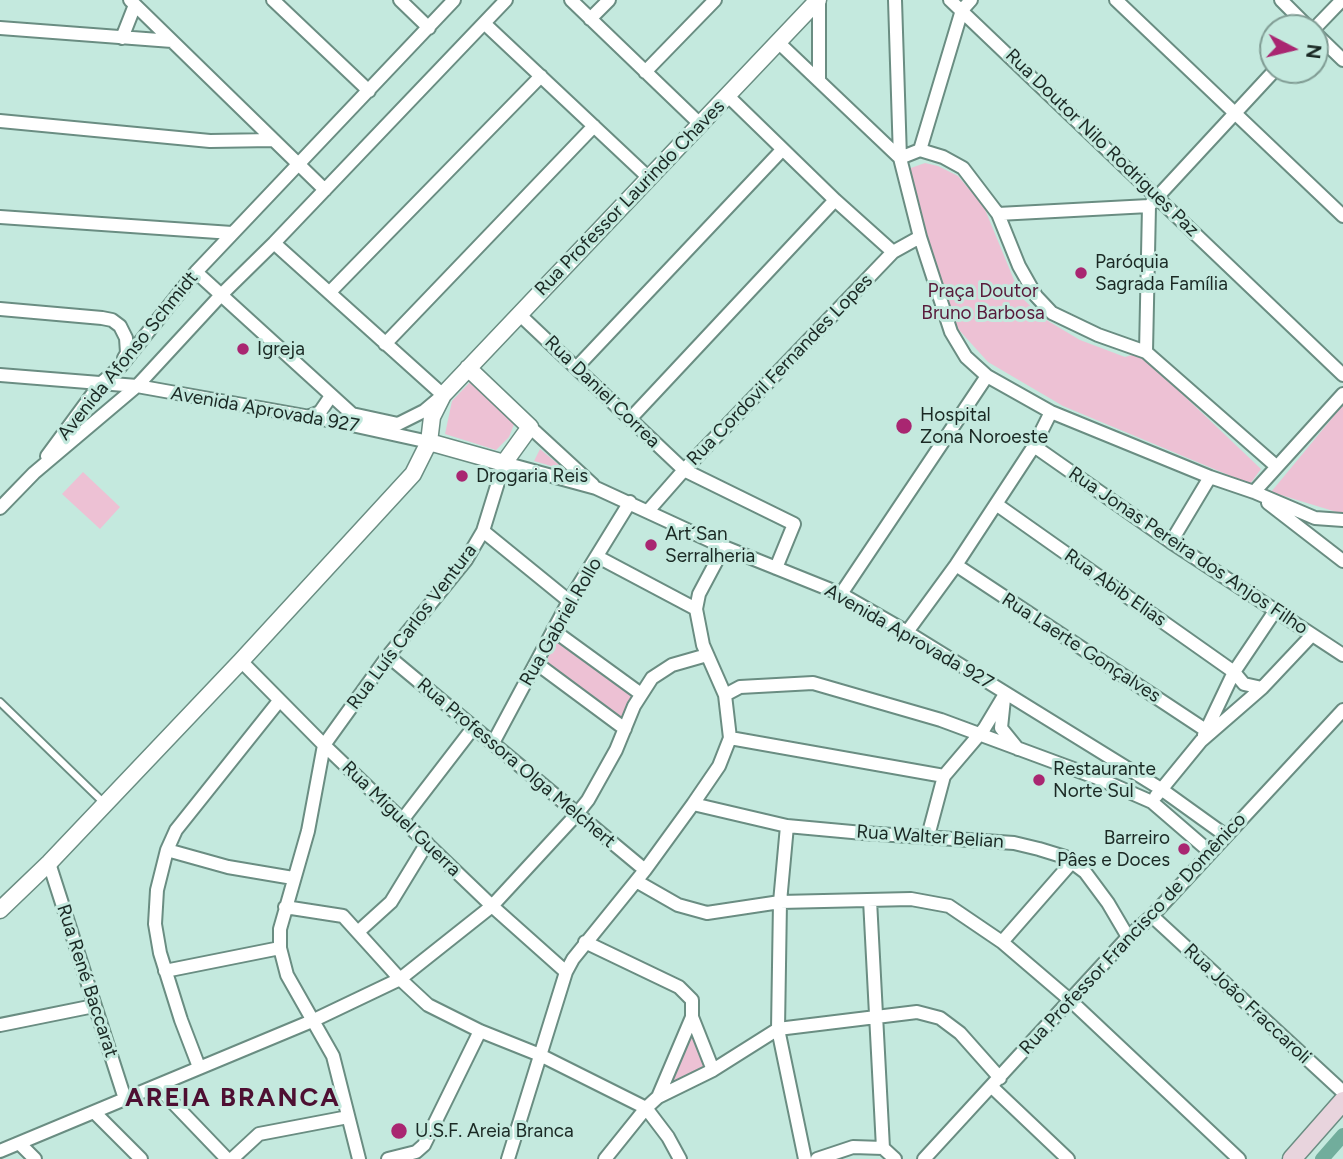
<!DOCTYPE html>
<meta charset="utf-8">
<style>
body{margin:0}
#map{position:relative;width:1343px;height:1159px;overflow:hidden;background:#c4e9de;font-family:Figtree,sans-serif}
canvas{display:block}
.north{position:absolute;left:1259px;top:14px;width:70px;height:70px;box-sizing:border-box;background:#c4e9de;border:2px solid #809c94;border-radius:50%;rotate:97deg;font-size:19px;font-weight:700;line-height:28px;text-align:center;color:#1a2924}
.north::after{content:'';display:block;margin:auto;width:24px;height:32px;background:#a92671;clip-path:polygon(50% 0,100% 100%,50% 72%,0 100%)}
</style>
<div id="map">
<canvas width="1343" height="1159"></canvas>
<div class="north">N</div>
</div>
<script>
const c = document.querySelector('canvas').getContext('2d');
c.lineJoin = 'round';
function fill(path, color) { c.fillStyle = color; c.fill(path, 'evenodd'); }
const poly = rows => new Path2D(rows.map(r => 'M' + r).join(''));
function stroke(path, color, width, dash) { c.strokeStyle = color; c.lineWidth = width; c.lineCap = dash ? 'butt' : 'round'; c.setLineDash(dash || []); c.stroke(path); }
function label(font, color, halo, rows, align = 'center') {
  c.font = font + ' Figtree,sans-serif'; c.lineWidth = 6; c.setLineDash([]); c.textBaseline = 'middle'; c.strokeStyle = halo; c.fillStyle = color; for (const [text, x, y, turn = 0] of rows) {
    c.save(); c.translate(x, y); c.rotate((+turn || 0) * Math.PI / 180); c.textAlign = isNaN(turn) ? turn : align; if (halo) c.strokeText(text, 0, 0); c.fillText(text, 0, 0); c.restore();
  }
}
fill(poly([
 [925,163,938,166,958,176,984,207,1021,297,1043,318,1080,340,1125,357,1139,353,1261,469,1250,484,1063,406,988,362,950,320,908,169],
 [474,378,516,419,509,437,496,450,445,434,452,401],
 [1343,405,1343,514,1271,492],
 [540,449,565,470,534,461],
 [83,472,120,507,100,529,62,494],
 [554,633,638,695,625,729,538,659],
 [694,1032,704,1069,668,1089,688,1034]
]), '#edc1d4');
stroke(poly([
 [1322,1159,1343,1135]
]), '#71ad9c', 14);
const service = poly([
 [0,702,104,803]
]);
const minor = poly([
 [130,0,325,190],
 [273,0,369,91],
 [400,0,429,28],
 [571,0,700,124],
 [819,0,819,81],
 [895,0,900,158],
 [950,0,1343,375],
 [1116,0,1343,216],
 [1281,0,1309,28],
 [590,19,609,0],
 [484,23,649,178],
 [0,28,172,41],
 [1315,28,1342,0],
 [1315,33,1343,60],
 [122,38,135,5],
 [778,42,900,158,920,237,951,332,966,357,987,376,1051,412,1210,477,1254,492,1315,518,1343,520],
 [645,72,715,0],
 [728,96,835,200,893,252],
 [0,121,210,141,273,140],
 [920,150,962,10,971,0],
 [900,158,920,150,943,157,963,168,998,214,1019,266,1036,296,1052,313,1098,335,1146,352,1276,466],
 [998,214,1149,206],
 [0,217,232,233],
 [196,272,352,414,398,424,424,411,443,395,274,243],
 [330,292,541,76],
 [0,309,102,318,112,320,120,326,126,338,127,353,124,358],
 [519,314,684,470,794,524,776,568],
 [385,344,594,126],
 [1146,352,1149,206,1275,70],
 [576,368,782,150],
 [0,375,137,386,338,422,429,442],
 [308,417,320,412,331,396],
 [630,419,835,200],
 [530,427,593,485],
 [1034,446,1171,542,1343,655],
 [47,456,100,384,120,367,196,272,454,0],
 [1254,492,1343,394],
 [1268,503,1343,561],
 [996,504,1234,672,1244,684,1262,688],
 [0,508,34,473,137,386,221,295,274,243,506,0],
 [648,511,684,470,893,252,920,237],
 [483,531,569,601],
 [1171,542,1210,477],
 [598,557,696,609],
 [956,565,1210,733],
 [841,594,987,376],
 [553,630,641,694],
 [907,632,956,565,996,504,1034,446,1051,412],
 [388,656,645,870],
 [241,661,324,745,492,906,566,972],
 [536,663,625,729],
 [725,695,740,687,813,683,941,720,1095,777,1152,802,1210,852],
 [1004,699,1001,728,1018,749],
 [1204,735,1234,672,1275,611],
 [730,738,944,776],
 [493,743,569,601,630,502],
 [1156,796,1201,741,1262,688,1312,635],
 [693,804,787,826,863,833,1014,843,1039,849,1065,857,1085,872,1108,903,1128,937],
 [403,819,473,728],
 [787,826,780,902,778,1029,805,1159],
 [928,836,944,776,984,729,1005,694],
 [167,850,228,867,293,878],
 [49,863,125,1099],
 [636,881,678,905,707,913,780,902,911,899,949,906,1002,942,1071,1001,1239,1159],
 [870,900,883,1148],
 [285,907,343,916,400,979,428,1005,480,1031,540,1055,646,1108,668,1137,680,1159],
 [1152,916,1343,1092],
 [359,931,391,902,427,843],
 [585,942,679,987,692,1000,692,1017,713,1070],
 [1002,942,1072,862],
 [165,971,280,948],
 [0,1025,94,1006],
 [199,1067,181,1020,160,953,155,924,157,890,167,850,176,830,279,701],
 [157,1086,227,1159],
 [992,1087,1068,1159],
 [658,1097,713,1070,778,1029,917,1012,940,1018,960,1033,1000,1078],
 [95,1113,141,1159],
 [20,1144,35,1159],
 [0,1151,312,1021,400,979,492,906,576,815,588,800,616,750,634,706,652,678,672,665,707,655],
 [232,1159,259,1134,348,1117],
 [359,1159,333,1056,287,975,280,948,280,929,308,831,324,745,388,656,466,560,483,531,504,463,596,488,724,547,841,594,907,632,1161,789,1225,835],
 [388,1159,416,1152,424,1145,480,1031],
 [508,1159,566,972,573,959,645,870,693,804,719,766,730,738,725,695,703,645,696,609,699,594,724,547],
 [605,1159,646,1108,658,1097,692,1017],
 [817,1159,853,1147,883,1148,895,1159],
 [924,1159,1128,937,1152,916,1343,710]
]);
const tertiary = poly([
 [429,442,504,463,530,427,468,368],
 [0,910,49,863,241,661,413,474,429,442,432,417,443,395,818,0]
]);
const secondary = poly([
 [1292,1159,1343,1101]
]);
stroke(service, '#6a8d82', 10);
stroke(minor, '#6a8d82', 16);
stroke(tertiary, '#6a8d82', 19);
stroke(secondary, '#6a8d82', 21);
stroke(service, '#fff', 6);
stroke(minor, '#fff', 12);
stroke(tertiary, '#fff', 16);
stroke(secondary, '#e8d4dd', 18);
for (const [x, y, r, color] of [
 [1081,273,7,"#a92671"],
 [243,349,7,"#a92671"],
 [904,426,9,"#a92671"],
 [462,476,7,"#a92671"],
 [651,545,7,"#a92671"],
 [1039,780,7,"#a92671"],
 [1184,849,7,"#a92671"],
 [399,1131,9,"#a92671"]
]) { const dot = new Path2D(); dot.arc(x, y, r, 0, 2 * Math.PI); c.fillStyle = color; c.fill(dot); stroke(dot, '#c4e9de', 2.5); }
label('19px', '#1a2924', '#c4e9de', [
 ["Rua Doutor Nilo Rodrigues Paz",1102,143,44],
 ["Rua Professor Laurindo Chaves",630,198,-46],
 ["Avenida Afonso Schmidt",128,356,-51],
 ["Rua Cordovil Fernandes Lopes",780,370,-46],
 ["Rua Daniel Correa",602,392,44],
 ["Avenida Aprovada 927",265,410,10],
 ["Rua Jonas Pereira dos Anjos Filho",1188,551,34],
 ["Rua Abib Elias",1115,588,35],
 ["Rua Gabriel Rollo",561,622,-60],
 ["Rua Luís Carlos Ventura",412,627,-53],
 ["Avenida Aprovada 927",909,637,30],
 ["Rua Laerte Gonçalves",1081,648,33],
 ["Rua Professora Olga Melchert",516,763,40],
 ["Rua Miguel Guerra",401,819,44],
 ["Rua Walter Belian",930,837,4],
 ["Rua Professor Francisco de Domênico",1133,934,-47],
 ["Rua René Baccarat",87,981,72],
 ["Rua João Fraccaroli",1247,1004,43]
]);
label('19px', '#1a2924', '#c4e9de', [
 ["Paróquia",1095,262],
 ["Sagrada Família",1095,284],
 ["Igreja",257,349],
 ["Hospital",920,415],
 ["Zona Noroeste",920,437],
 ["Drogaria Reis",476,476],
 ["Art´San",665,534],
 ["Serralheria",665,556],
 ["Restaurante",1053,769],
 ["Norte Sul",1053,791],
 ["Barreiro",1170,838,"right"],
 ["Pâes e Doces",1170,860,"right"],
 ["U.S.F. Areia Branca",415,1131]
], 'left');
label('19px', '#581b3b', '#c4e9de', [
 ["Praça Doutor",983,291],
 ["Bruno Barbosa",983,313]
]);
c.letterSpacing = '2px';
label('bold 26px', '#4e0f32', '#c4e9de', [
 ["AREIA BRANCA",233,1098]
]);
c.letterSpacing = '0px';
</script>
